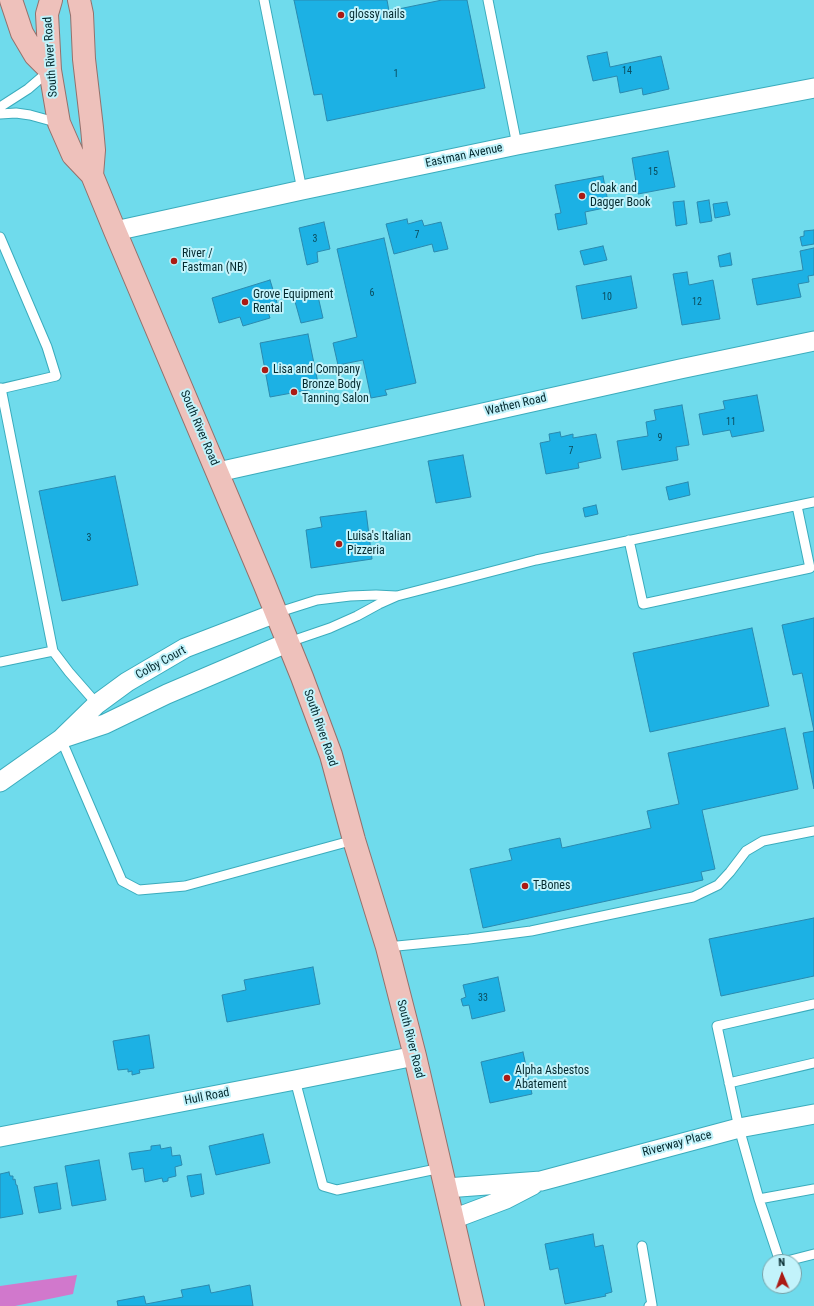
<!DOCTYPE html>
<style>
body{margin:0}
#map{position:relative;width:814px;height:1306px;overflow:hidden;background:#6fdbec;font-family:"Roboto Condensed",sans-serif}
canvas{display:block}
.north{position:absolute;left:762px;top:1254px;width:40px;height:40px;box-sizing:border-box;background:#c2f3fb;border:1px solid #76a2a9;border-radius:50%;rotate:358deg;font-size:11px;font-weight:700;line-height:16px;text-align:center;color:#04292e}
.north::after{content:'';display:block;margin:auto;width:14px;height:18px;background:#ab1a14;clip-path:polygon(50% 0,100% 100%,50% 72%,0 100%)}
</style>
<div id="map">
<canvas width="814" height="1306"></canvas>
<div class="north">N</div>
</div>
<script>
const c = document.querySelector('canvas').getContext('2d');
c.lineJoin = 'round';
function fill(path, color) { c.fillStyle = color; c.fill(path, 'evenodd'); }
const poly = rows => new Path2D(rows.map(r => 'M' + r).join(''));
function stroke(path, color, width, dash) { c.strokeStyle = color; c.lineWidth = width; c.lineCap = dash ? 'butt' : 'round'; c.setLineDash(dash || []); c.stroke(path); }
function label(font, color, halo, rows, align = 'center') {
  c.font = font + ' "Roboto Condensed",sans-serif'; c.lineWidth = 4; c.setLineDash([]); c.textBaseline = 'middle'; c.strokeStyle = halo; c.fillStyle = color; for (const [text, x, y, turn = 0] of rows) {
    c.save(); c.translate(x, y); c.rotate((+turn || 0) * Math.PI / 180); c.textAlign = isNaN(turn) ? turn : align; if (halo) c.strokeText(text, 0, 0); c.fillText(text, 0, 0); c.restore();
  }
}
fill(poly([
 [77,1275,73,1294,15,1306,0,1306,0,1286]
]), '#d178cc');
const building = poly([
 [294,0,387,0,389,11,442,0,467,0,485,88,327,121,322,94,314,95,294,0],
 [607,52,610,67,661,56,669,89,643,95,642,88,620,93,617,76,593,81,587,56,607,52],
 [668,151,675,187,638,194,632,158,668,151],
 [603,176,609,207,585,212,587,224,558,230,555,214,561,213,555,185,603,176],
 [709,200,712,221,700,223,697,202,709,200],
 [684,201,687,224,676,226,673,202,684,201],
 [727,202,730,215,715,218,713,204,727,202],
 [407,219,408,224,422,220,424,226,441,222,448,249,434,252,432,244,394,254,386,224,407,219],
 [324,222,330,249,317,252,318,262,307,265,299,228,324,222],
 [814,230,814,244,802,246,800,237,804,236,804,231,814,230],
 [384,238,416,383,385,390,387,395,371,398,363,360,338,365,333,343,357,337,337,249,384,238],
 [603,246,607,260,584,265,580,251,603,246],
 [814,248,814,275,808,276,809,282,798,284,801,297,757,305,752,279,803,270,800,251,814,248],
 [730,253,732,265,720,267,718,256,730,253],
 [687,272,689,285,713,280,720,319,682,325,673,274,687,272],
 [631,276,637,308,582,319,576,286,631,276],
 [270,280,278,306,267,309,270,318,243,326,240,317,219,323,212,298,270,280],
 [317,292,323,318,301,323,294,298,317,292],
 [308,334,319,388,270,397,260,343,308,334],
 [757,395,764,431,732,437,730,430,703,435,699,414,725,409,723,401,757,395],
 [682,405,689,445,676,447,678,460,622,470,617,441,648,436,646,422,656,420,654,410,682,405],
 [560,432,561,437,573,434,573,438,596,434,601,458,578,463,579,468,546,474,540,443,550,441,549,434,560,432],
 [463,455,471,497,436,503,428,461,463,455],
 [115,476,138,585,62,601,39,491,115,476],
 [688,482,690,495,669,500,666,487,688,482],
 [596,505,598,514,585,517,583,508,596,505],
 [366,511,372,559,311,568,306,530,322,527,320,517,366,511],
 [814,618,814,789,803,733,814,731,802,673,793,675,782,625,814,618],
 [752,628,769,706,650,732,633,653,752,628],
 [785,728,798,789,702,810,715,869,701,872,703,880,483,928,470,869,512,860,509,849,560,838,562,848,651,828,647,811,679,804,668,753,785,728],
 [814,918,814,976,721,996,709,939,814,918],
 [313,967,320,1004,227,1022,222,995,246,990,244,980,313,967],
 [498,977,505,1011,472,1019,469,1005,463,1006,461,999,466,997,463,985,498,977],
 [149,1035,154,1068,139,1070,140,1073,132,1075,132,1071,128,1072,128,1069,118,1070,113,1041,149,1035],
 [523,1052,532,1094,490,1103,481,1062,523,1052],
 [263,1134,270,1163,216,1175,209,1146,263,1134],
 [160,1145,161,1149,171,1147,172,1156,180,1155,182,1165,175,1167,176,1176,168,1178,168,1181,163,1182,162,1178,145,1182,143,1168,132,1170,129,1153,151,1150,151,1146,160,1145],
 [99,1160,106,1200,72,1206,65,1166,99,1160],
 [9,1172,10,1176,13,1176,13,1180,15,1179,16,1185,17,1185,23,1214,0,1218,0,1174,9,1172],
 [201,1174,204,1194,191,1197,187,1176,201,1174],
 [57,1183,61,1209,39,1213,34,1187,57,1183],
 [593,1234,595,1247,603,1245,612,1292,605,1294,606,1296,565,1304,558,1268,550,1270,545,1244,593,1234],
 [209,1285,211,1293,250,1285,253,1306,118,1306,117,1301,144,1296,146,1304,183,1297,181,1290,209,1285]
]);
fill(building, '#1cb1e4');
stroke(building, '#2b8aaf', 1);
const lane = poly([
 [264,0,302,190],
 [488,0,517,145],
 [0,107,28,89,49,71],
 [0,114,16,113,30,115,59,123],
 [0,237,47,347,56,376,0,389],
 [1,388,53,651,69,672,97,704],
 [629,540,643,604,810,568,797,506],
 [276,613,317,600,350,596,376,595,396,596],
 [289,642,330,628,357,616,379,604,397,596,536,560,814,502],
 [0,662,53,651],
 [61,739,122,881,139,890,185,886,354,840],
 [387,947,469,939,531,931,693,897,718,885,730,872,746,851,763,841,814,831],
 [295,1080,323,1186,337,1190,441,1168],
 [729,1083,814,1063],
 [759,1199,814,1189],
 [642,1246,652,1305,649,1306],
 [780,1262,759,1199,739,1128,717,1026,814,1004],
 [783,1262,814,1254]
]);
const street = poly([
 [115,231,302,190,517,145,814,88],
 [218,472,680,369,814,341],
 [66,737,105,724,167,694,289,642],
 [0,782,61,739,97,704,127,682,185,648,276,613],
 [0,1137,295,1080,415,1056],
 [446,1188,541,1181,739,1128,814,1114],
 [453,1219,506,1199,533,1185]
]);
const primary = poly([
 [11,0,22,33,35,55,50,70],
 [51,0,47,14,50,70,59,123,73,155,92,175,115,231,264,583,302,677,331,755,354,840,387,947,415,1056,473,1306],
 [79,0,82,14,84,59,92,128,94,150,92,175]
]);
stroke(lane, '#3bacbd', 11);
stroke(street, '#3bacbd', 21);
stroke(primary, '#94716c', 24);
stroke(lane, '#fff', 9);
stroke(street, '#fff', 19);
stroke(primary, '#eec1bb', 22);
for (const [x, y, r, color] of [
 [341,15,4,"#ab1a14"],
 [582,196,4,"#ab1a14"],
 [174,261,4,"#ab1a14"],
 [245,302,4,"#ab1a14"],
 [265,370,4,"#ab1a14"],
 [294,392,4,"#ab1a14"],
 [339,544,4,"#ab1a14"],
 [525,886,4,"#ab1a14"],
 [507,1078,4,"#ab1a14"]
]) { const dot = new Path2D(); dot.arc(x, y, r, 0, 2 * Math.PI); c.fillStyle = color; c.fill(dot); stroke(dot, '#c2f3fb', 1.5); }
label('10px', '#0a4b5c', null, [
 ["14",627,71],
 ["1",396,74],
 ["15",653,172],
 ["7",417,235],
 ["3",315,239],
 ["6",372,293],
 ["10",607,297],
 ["12",697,302],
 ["11",731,422],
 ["9",660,438],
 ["7",571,451],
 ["3",89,538],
 ["33",483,998]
]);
label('12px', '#04292e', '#c2f3fb', [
 ["glossy nails",349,15],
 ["Cloak and",590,189],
 ["Dagger Book",590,203],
 ["River /",182,254],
 ["Fastman (NB)",182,268],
 ["Grove Equipment",253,295],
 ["Rental",253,309],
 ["Lisa and Company",273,370],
 ["Bronze Body",302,385],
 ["Tanning Salon",302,399],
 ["Luisa's Italian",347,537],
 ["Pizzeria",347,551],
 ["T-Bones",533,886],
 ["Alpha Asbestos",515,1071],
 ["Abatement",515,1085]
], 'left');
label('12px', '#04292e', '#c2f3fb', [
 ["South River Road",51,57,-94],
 ["Eastman Avenue",464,156,-12],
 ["Wathen Road",516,405,-13],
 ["South River Road",199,428,67],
 ["Colby Court",161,663,-29],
 ["South River Road",320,728,71],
 ["South River Road",410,1039,76],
 ["Hull Road",207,1097,-11],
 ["Riverway Place",677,1144,-15]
]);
</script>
